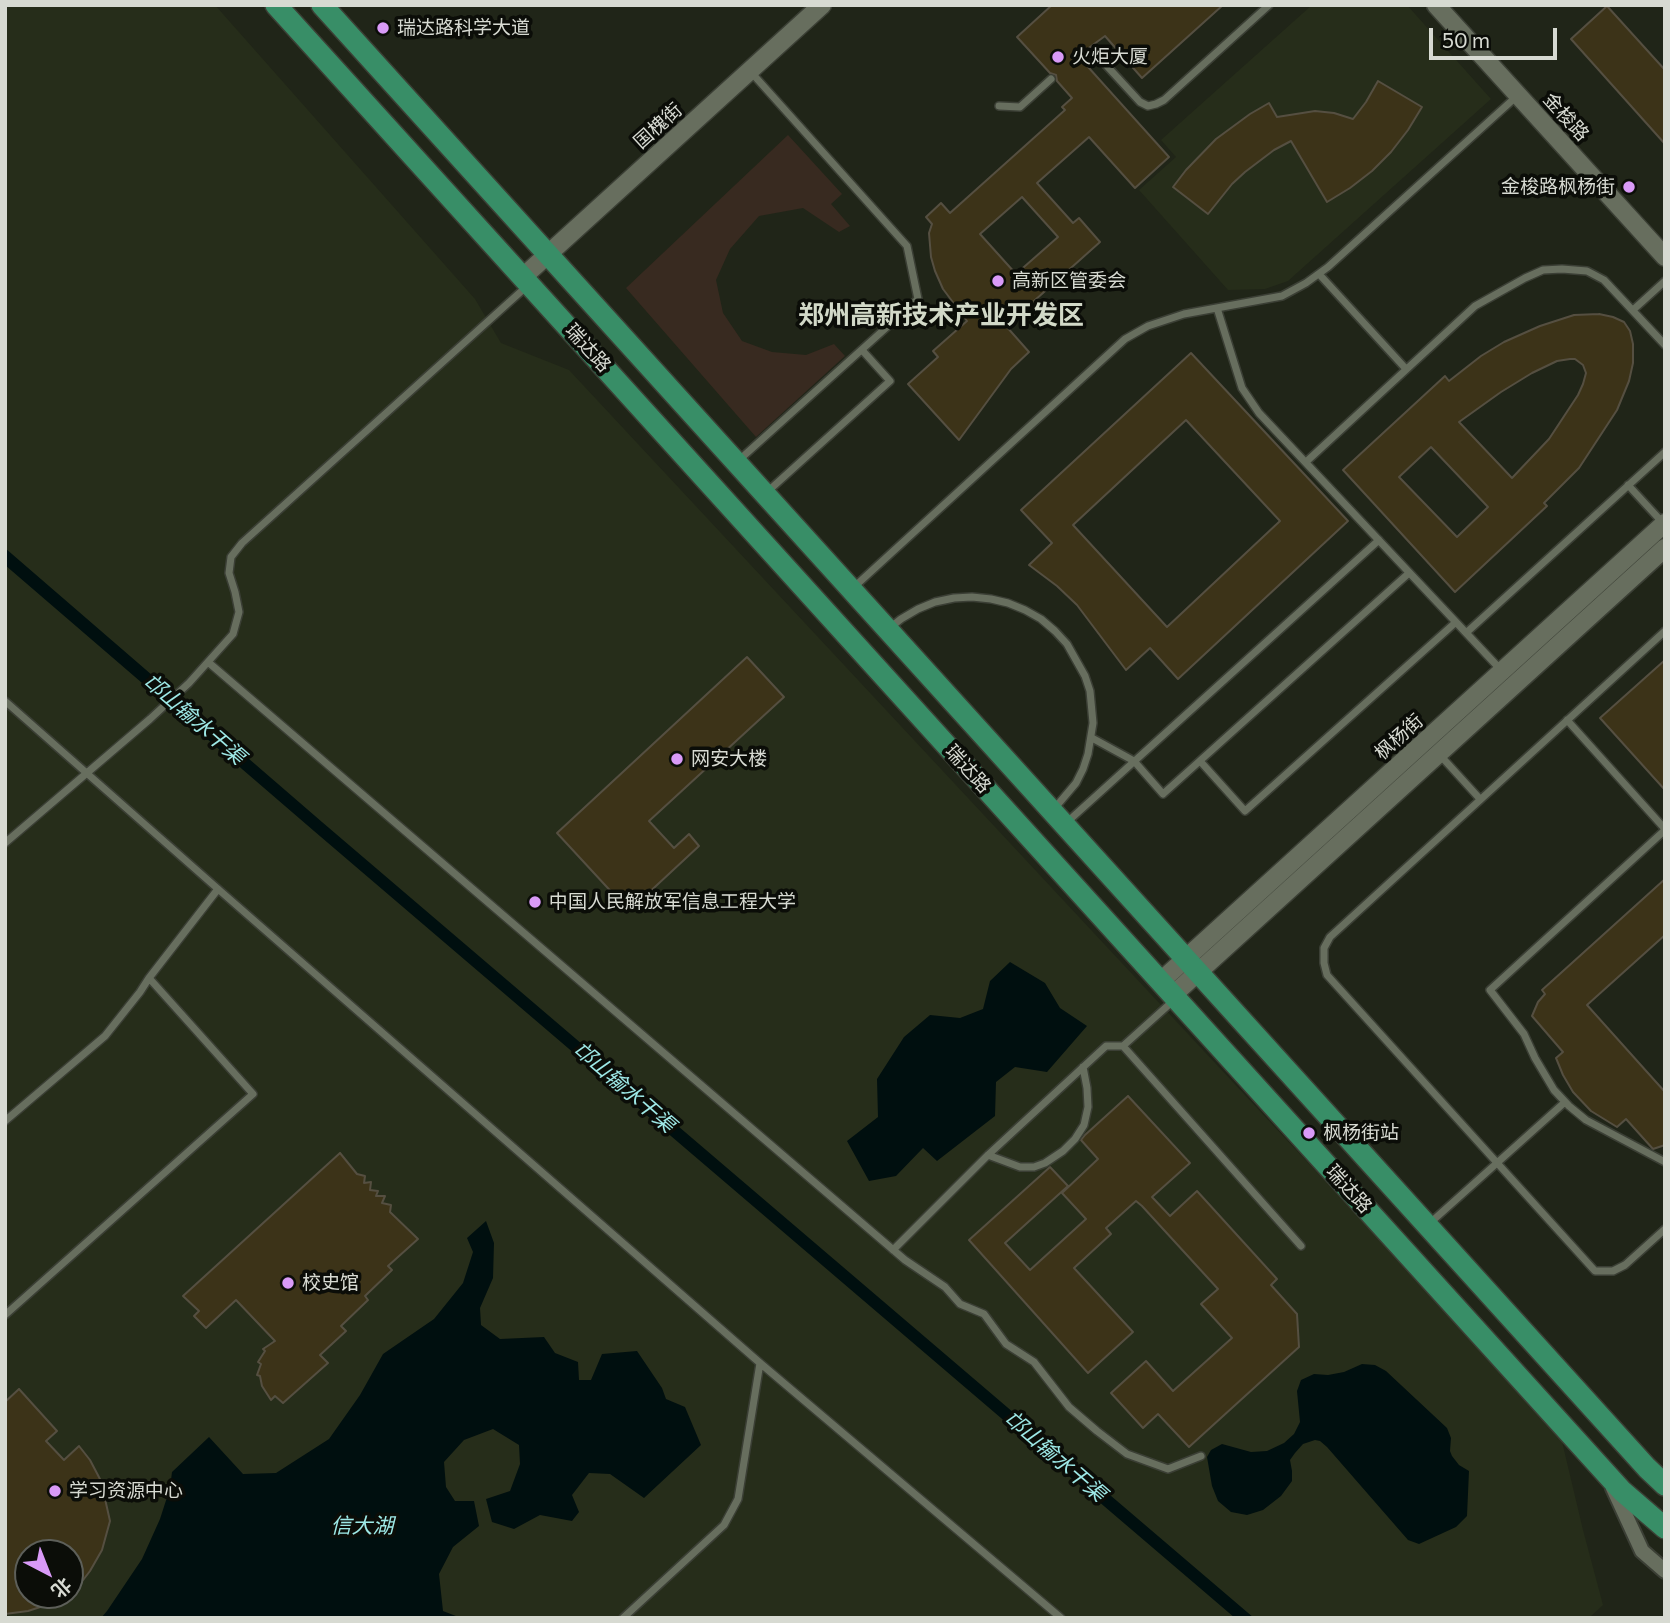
<!DOCTYPE html>
<meta charset="utf-8">
<style>
body{margin:0}
#map{position:relative;width:1670px;height:1623px;overflow:hidden;background:#202518;font-family:Commissioner,"Noto Sans SC",sans-serif}
canvas{display:block}
.frame{position:absolute;inset:0;border:7px solid #d7dad2;pointer-events:none}
.north{position:absolute;left:14px;top:1539px;width:70px;height:70px;box-sizing:border-box;background:#0b0d08;border:2px solid #5d5f59;border-radius:50%;rotate:138deg;font-size:19px;font-weight:700;line-height:28px;text-align:center;color:#d7dad2}
.north::after{content:'';display:block;margin:auto;width:24px;height:32px;background:#d99af7;clip-path:polygon(50% 0,100% 100%,50% 72%,0 100%)}
.scale{position:absolute;left:1429px;top:28px;width:128px;height:32px;box-sizing:border-box;border:4px solid #d7dad2;border-top:0;padding-left:9px;font-size:21px;line-height:24px;white-space:nowrap;color:#d7dad2;-webkit-text-stroke:5px #0b0d08;paint-order:stroke}
</style>
<div id="map">
<canvas width="1670" height="1623"></canvas>
<div class="frame"></div>
<div class="north">北</div>
<div class="scale">50 m</div>
</div>
<script>
const c = document.querySelector('canvas').getContext('2d');
c.lineJoin = 'round';
function fill(path, color) { c.fillStyle = color; c.fill(path, 'evenodd'); }
const poly = rows => new Path2D(rows.map(r => 'M' + r).join(''));
function stroke(path, color, width, dash) { c.strokeStyle = color; c.lineWidth = width; c.lineCap = dash ? 'butt' : 'round'; c.setLineDash(dash || []); c.stroke(path); }
function label(font, color, halo, rows, align = 'center') {
  c.font = font + ' Commissioner,"Noto Sans SC",sans-serif'; c.lineWidth = 7; c.setLineDash([]); c.textBaseline = 'middle'; c.strokeStyle = halo; c.fillStyle = color; for (const [text, x, y, turn = 0] of rows) {
    c.save(); c.translate(x, y); c.rotate((+turn || 0) * Math.PI / 180); c.textAlign = isNaN(turn) ? turn : align; if (halo) c.strokeText(text, 0, 0); c.fillText(text, 0, 0); c.restore();
  }
}
fill(poly([
 [5,5,215,5,475,299,501,343,569,370,1560,1433,1583,1530,1603,1605,1589,1618,5,1618],
 [28,1553,70,1553,70,1595,28,1595],
 [1312,5,1407,5,1491,99,1288,281,1265,289,1228,290,1139,190,1176,157,1161,140]
]), '#262d1a');
fill(poly([
 [788,135,842,194,831,204,850,226,839,232,803,208,759,216,730,249,716,280,723,313,742,341,772,352,806,355,834,344,845,356,756,437,626,288]
]), '#382a20');
fill(poly([
 [5,548,322,822,1254,1618,1235,1618,314,831,5,565],
 [1010,962,1045,983,1060,1008,1087,1026,1047,1072,1015,1067,996,1082,995,1116,937,1161,923,1148,896,1176,869,1181,847,1141,878,1117,877,1079,904,1037,930,1015,960,1018,983,1009,990,981],
 [486,1221,494,1243,493,1278,480,1308,481,1325,500,1339,544,1337,555,1353,578,1362,579,1380,591,1380,602,1354,637,1351,662,1388,666,1399,685,1407,701,1445,644,1498,610,1474,589,1473,572,1495,579,1512,572,1521,540,1515,514,1529,492,1522,486,1499,510,1491,520,1464,519,1445,493,1429,464,1440,444,1462,446,1487,455,1501,474,1501,479,1526,453,1547,439,1574,443,1611,461,1618,101,1618,107,1611,142,1559,160,1519,170,1488,172,1472,209,1437,243,1474,276,1473,329,1439,360,1395,383,1354,434,1319,463,1283,473,1252,467,1238],
 [1362,1364,1375,1365,1386,1371,1447,1428,1451,1438,1450,1451,1452,1456,1459,1465,1469,1471,1467,1516,1456,1527,1419,1544,1408,1540,1327,1447,1320,1441,1315,1440,1303,1444,1295,1453,1290,1460,1292,1471,1292,1481,1281,1496,1263,1510,1247,1515,1231,1512,1218,1501,1212,1486,1207,1457,1211,1450,1222,1444,1251,1452,1267,1451,1284,1443,1294,1434,1300,1422,1297,1391,1301,1380,1314,1374,1328,1375,1344,1372]
]), '#000f0f');
const building = poly([
 [1052,5,1223,5,1142,78,1105,36,1090,47,1080,58,1169,157,1135,188,1089,137,1037,183,1073,223,1079,218,1100,242,1006,326,1029,352,1011,369,959,440,908,384,938,357,933,351,967,321,943,289,935,271,931,257,929,233,932,224,926,217,941,203,950,213,1065,110,1062,107,1072,98,1057,81,1056,75,1050,73,1017,37,1052,5],
 [1022,197,1058,237,1016,274,980,234,1022,197],
 [1607,6,1665,70,1665,144,1571,39,1607,6],
 [1378,81,1422,107,1408,130,1391,152,1372,171,1350,188,1327,202,1291,141,1274,150,1245,172,1232,184,1208,214,1173,187,1186,170,1216,139,1250,114,1269,103,1277,117,1315,111,1334,113,1353,119,1366,102,1378,81],
 [1599,314,1613,317,1624,322,1630,331,1633,344,1633,363,1629,381,1617,410,1579,468,1544,503,1547,506,1455,592,1343,470,1445,376,1449,381,1481,356,1504,342,1540,326,1574,315,1599,314],
 [1570,359,1575,359,1583,365,1586,373,1583,384,1578,395,1549,439,1512,478,1459,422,1501,392,1532,373,1557,361,1570,359],
 [1431,447,1488,507,1457,537,1399,477,1431,447],
 [1191,353,1348,521,1178,679,1150,648,1126,670,1077,605,1057,586,1029,565,1052,543,1021,510,1191,353],
 [1186,420,1280,521,1167,627,1073,525,1186,420],
 [747,657,784,697,649,821,674,848,689,834,699,846,629,911,557,833,747,657],
 [1665,660,1665,790,1600,718,1665,660],
 [1665,879,1665,935,1587,1005,1665,1092,1665,1145,1653,1149,1626,1119,1617,1127,1591,1111,1573,1092,1563,1075,1556,1058,1563,1052,1532,1016,1538,1002,1545,994,1542,990,1665,879],
 [1128,1096,1190,1163,1152,1197,1170,1216,1197,1191,1277,1279,1271,1285,1297,1314,1299,1347,1189,1447,1158,1414,1143,1428,1111,1393,1146,1361,1173,1391,1232,1338,1201,1304,1218,1289,1142,1206,1136,1201,1106,1228,1111,1234,1074,1268,1133,1332,1088,1373,969,1240,1050,1167,1068,1186,1005,1243,1030,1270,1086,1219,1062,1193,1098,1159,1081,1140,1085,1135,1128,1096],
 [340,1153,357,1174,365,1176,364,1183,371,1182,370,1190,378,1191,376,1196,385,1196,382,1203,391,1205,390,1212,418,1239,388,1266,392,1270,365,1296,368,1300,341,1326,346,1331,320,1355,328,1363,283,1403,275,1396,271,1400,262,1386,260,1376,257,1375,261,1364,258,1362,265,1351,263,1349,275,1341,236,1300,206,1328,194,1316,199,1311,183,1296,340,1153],
 [19,1389,57,1431,46,1441,64,1460,79,1446,90,1460,101,1481,110,1521,102,1550,90,1571,70,1597,70,1553,28,1553,28,1595,67,1595,68,1598,28,1611,5,1614,5,1402,19,1389]
]);
fill(building, '#3c3318');
stroke(building, '#554f41', 2);
const service = poly([
 [1094,52,1140,102,1148,106,1156,104,1164,100,1269,5],
 [999,106,1020,107,1051,79],
 [1319,274,1406,369],
 [1217,308,1242,388,1259,413,1502,671],
 [1633,310,1665,281],
 [738,461,918,299,907,246,750,71],
 [1306,462,1475,306,1525,278,1543,270,1562,269,1587,271,1604,280,1665,345],
 [1628,485,1663,523],
 [766,493,890,381,862,350],
 [853,588,1125,339,1148,326,1184,314,1282,296,1306,283,1328,267,1517,96],
 [891,627,901,619,918,609,935,602,954,598,972,597,991,599,1008,603,1025,610,1041,619,1055,631,1067,644,1085,676,1090,691,1093,723,1088,754,1083,769,1076,783,1054,809],
 [1665,631,1330,937,1324,948,1324,963,1327,975,1595,1271,1613,1271,1625,1265,1665,1229],
 [1466,633,1665,452],
 [208,662,905,1260,945,1287,960,1304,984,1314,1006,1344,1034,1362,1069,1407,1097,1431,1127,1454,1168,1469,1201,1456],
 [5,701,218,889,760,1363,1061,1618],
 [1567,720,1665,829],
 [1092,738,1134,761,1163,794,1409,573],
 [1439,754,1480,799],
 [1200,761,1245,811,1456,622],
 [1065,824,1379,540],
 [1665,830,1490,990,1524,1034,1535,1058,1554,1090,1569,1106,1586,1120,1665,1162],
 [5,843,150,719,189,683,233,634,239,612,235,592,229,573,231,557,242,543,526,287],
 [1173,1001,1123,1046,1301,1246],
 [5,1121,105,1036,140,992,149,978],
 [988,1155,1020,1167,1034,1167,1045,1163,1063,1151,1075,1139,1084,1125,1088,1107,1087,1088,1083,1067],
 [1430,1223,1565,1102],
 [893,1250,988,1155,1106,1046,1123,1046],
 [5,1315,253,1094,149,978,218,889],
 [623,1618,724,1525,738,1499,760,1363]
]);
const minor = poly([
 [1613,1488,1642,1551,1665,1571]
]);
const tertiary = poly([
 [1436,5,1665,257],
 [523,277,822,5],
 [1161,981,1665,523],
 [1173,995,1665,548]
]);
const primary = poly([
 [276,5,1622,1491,1665,1528],
 [322,5,1647,1468,1665,1485]
]);
stroke(service, '#3b3f35', 10);
stroke(minor, '#3b3f35', 18);
stroke(tertiary, '#3b3f35', 21);
stroke(primary, '#3b3f35', 24);
stroke(service, '#676e5e', 7);
stroke(minor, '#676e5e', 14);
stroke(tertiary, '#676e5e', 18);
stroke(primary, '#388e67', 21);
for (const [x, y, r, color] of [
 [383,28,7,"#d99af7"],
 [1058,57,7,"#d99af7"],
 [1629,187,7,"#d99af7"],
 [998,281,7,"#d99af7"],
 [677,759,7,"#d99af7"],
 [535,902,7,"#d99af7"],
 [1309,1133,7,"#d99af7"],
 [288,1283,7,"#d99af7"],
 [55,1491,7,"#d99af7"]
]) { const dot = new Path2D(); dot.arc(x, y, r, 0, 2 * Math.PI); c.fillStyle = color; c.fill(dot); stroke(dot, '#0b0d08', 2.5); }
label('19px', '#d7dad2', '#0b0d08', [
 ["瑞达路科学大道",397,28],
 ["火炬大厦",1072,57],
 ["金梭路枫杨街",1615,187,"right"],
 ["高新区管委会",1012,281],
 ["网安大楼",691,759],
 ["中国人民解放军信息工程大学",549,902],
 ["枫杨街站",1323,1133],
 ["校史馆",302,1283],
 ["学习资源中心",69,1491]
], 'left');
label('19px', '#d7dad2', '#0b0d08', [
 ["金梭路",1566,117,48],
 ["国槐街",658,126,-42],
 ["瑞达路",588,348,48],
 ["枫杨街",1399,737,-42],
 ["瑞达路",968,769,48],
 ["瑞达路",1349,1189,48]
]);
label('italic 21px', '#9ee9e7', '#0b0d08', [
 ["邙山输水干渠",194,719,41],
 ["邙山输水干渠",624,1087,41],
 ["邙山输水干渠",1055,1456,41],
 ["信大湖",362,1526]
]);
label('bold 26px', '#d2d9c8', '#0b0d08', [
 ["郑州高新技术产业开发区",941,315]
]);
</script>
